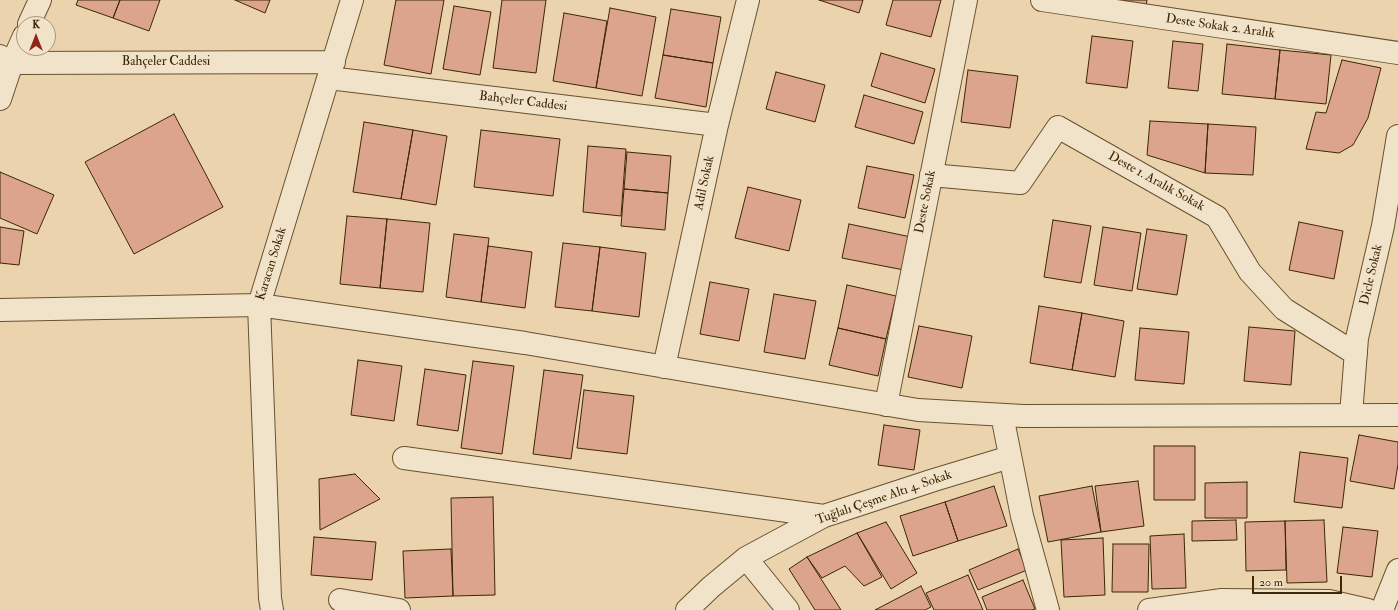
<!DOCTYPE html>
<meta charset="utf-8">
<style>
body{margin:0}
#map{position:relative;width:1398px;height:610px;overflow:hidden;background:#ead3ad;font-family:"IM FELL Double Pica",serif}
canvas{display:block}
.north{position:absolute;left:16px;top:16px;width:40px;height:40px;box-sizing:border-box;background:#f1e2ca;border:1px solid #a9977b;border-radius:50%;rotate:0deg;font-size:11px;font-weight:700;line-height:16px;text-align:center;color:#3d2704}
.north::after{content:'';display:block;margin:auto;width:14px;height:18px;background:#8f2418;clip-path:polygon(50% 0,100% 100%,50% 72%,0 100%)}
.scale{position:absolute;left:1252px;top:576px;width:90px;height:18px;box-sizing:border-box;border:2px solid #3d2704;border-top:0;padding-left:5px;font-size:12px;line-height:14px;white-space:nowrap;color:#3d2704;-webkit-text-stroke:3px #f1e2ca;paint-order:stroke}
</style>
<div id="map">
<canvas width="1398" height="610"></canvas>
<div class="north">K</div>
<div class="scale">20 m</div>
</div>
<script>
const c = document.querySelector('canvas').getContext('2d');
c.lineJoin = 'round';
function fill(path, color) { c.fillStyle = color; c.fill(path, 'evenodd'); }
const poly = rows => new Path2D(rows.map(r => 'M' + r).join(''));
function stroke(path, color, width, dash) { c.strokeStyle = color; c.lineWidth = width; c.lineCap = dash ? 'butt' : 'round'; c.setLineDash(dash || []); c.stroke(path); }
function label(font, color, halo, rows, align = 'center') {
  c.font = font + ' "IM FELL Double Pica",serif'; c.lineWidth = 3.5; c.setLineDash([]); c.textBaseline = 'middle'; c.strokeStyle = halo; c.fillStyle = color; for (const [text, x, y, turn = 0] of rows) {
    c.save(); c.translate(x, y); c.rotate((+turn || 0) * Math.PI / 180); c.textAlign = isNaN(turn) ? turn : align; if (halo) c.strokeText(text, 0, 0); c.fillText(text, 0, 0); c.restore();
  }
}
const building = poly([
 [78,0,120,0,113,18,76,5,78,0],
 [120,0,160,0,149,31,113,18,120,0],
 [235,0,270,0,265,13,235,0],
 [396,0,444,0,431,74,384,65,396,0],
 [502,0,546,0,536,73,493,68,502,0],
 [819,0,863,0,859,13,819,0],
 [893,0,941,0,931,37,886,25,893,0],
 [1122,0,1147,0,1146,6,1122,0],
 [454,6,491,12,480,75,443,69,454,6],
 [610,8,656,17,642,96,596,88,610,8],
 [671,9,721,17,713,63,663,55,671,9],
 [564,13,607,21,596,88,553,81,564,13],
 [1092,36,1133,41,1127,88,1086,83,1092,36],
 [1173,41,1203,44,1198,91,1168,88,1173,41],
 [1227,44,1280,50,1275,99,1222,94,1227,44],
 [1280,50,1331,55,1326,104,1275,99,1280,50],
 [881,53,935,69,925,103,871,86,881,53],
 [663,55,713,63,706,107,655,98,663,55],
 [1342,60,1381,68,1368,118,1353,145,1339,153,1306,149,1316,112,1326,113,1342,60],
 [968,70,1018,76,1010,128,961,122,968,70],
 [776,72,825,85,815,122,766,109,776,72],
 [864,95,923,112,914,144,855,127,864,95],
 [174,114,223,207,134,254,85,162,174,114],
 [1150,121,1208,124,1205,173,1147,155,1150,121],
 [364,122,413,130,401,199,353,192,364,122],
 [1208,124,1256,127,1253,175,1205,173,1208,124],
 [413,130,447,136,436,205,401,199,413,130],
 [481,130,560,139,553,196,474,187,481,130],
 [588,146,626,149,621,216,583,212,588,146],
 [627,152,671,156,668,193,624,189,627,152],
 [867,166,914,175,905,218,858,208,867,166],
 [0,172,54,195,37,234,0,218,0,172],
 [748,187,801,200,789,251,735,238,748,187],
 [624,189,668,193,665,230,621,226,624,189],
 [347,216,387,219,380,288,340,284,347,216],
 [387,219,430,223,423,292,380,288,387,219],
 [1053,220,1091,226,1081,283,1044,277,1053,220],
 [1299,222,1343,231,1334,279,1289,270,1299,222],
 [849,224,911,237,904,270,842,258,849,224],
 [0,227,24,231,19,265,0,263,0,227],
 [1103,227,1141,233,1132,291,1094,285,1103,227],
 [1147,229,1187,235,1177,295,1137,289,1147,229],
 [454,234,489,238,481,302,446,297,454,234],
 [563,243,600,247,592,311,555,307,563,243],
 [488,246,532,252,525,308,481,302,488,246],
 [600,247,646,253,639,317,592,311,600,247],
 [710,282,749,289,739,341,700,334,710,282],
 [847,285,896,296,886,339,838,328,847,285],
 [774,294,816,301,805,359,764,352,774,294],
 [1039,306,1082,313,1072,370,1030,363,1039,306],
 [1082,313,1124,321,1115,377,1072,370,1082,313],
 [919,326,972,336,962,388,908,377,919,326],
 [1249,327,1295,331,1291,385,1244,381,1249,327],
 [838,328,886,339,878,376,829,365,838,328],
 [1140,328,1189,332,1184,384,1135,380,1140,328],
 [358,360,402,366,394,421,351,415,358,360],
 [473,361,514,366,502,454,461,448,473,361],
 [425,369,466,375,458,431,417,425,425,369],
 [544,370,583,375,571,459,533,454,544,370],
 [584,390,634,396,627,454,577,448,584,390],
 [884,425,920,430,914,470,878,465,884,425],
 [1359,435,1398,442,1398,464,1394,489,1350,481,1359,435],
 [1154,446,1195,446,1195,500,1154,500,1154,446],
 [1300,452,1348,458,1342,508,1294,502,1300,452],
 [355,474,380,499,320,530,319,479,355,474],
 [1138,481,1144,526,1101,532,1095,486,1138,481],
 [1247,482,1247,518,1205,518,1205,483,1247,482],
 [994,486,1007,526,958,541,945,502,994,486],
 [1092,486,1101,532,1048,542,1039,496,1092,486],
 [493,497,495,595,453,596,451,498,493,497],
 [945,502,958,541,913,556,900,516,945,502],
 [1236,520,1237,540,1192,541,1192,521,1236,520],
 [1324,520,1327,582,1287,583,1285,521,1324,520],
 [1285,521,1286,570,1246,571,1245,522,1285,521],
 [886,522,917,573,891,589,857,533,886,522],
 [1343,527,1378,531,1372,577,1337,573,1343,527],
 [857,533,882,577,864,586,845,566,822,578,807,557,857,533],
 [1184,534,1186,588,1152,589,1150,536,1184,534],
 [314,537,376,542,372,580,311,575,314,537],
 [1103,538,1105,595,1064,597,1061,540,1103,538],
 [1113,544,1149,544,1148,592,1112,592,1113,544],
 [451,549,453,596,405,598,403,551,451,549],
 [1018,549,1027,570,978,590,969,570,1018,549],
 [807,557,841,610,815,610,789,569,807,557],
 [968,575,983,610,934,610,926,593,968,575],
 [1023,580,1035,609,1032,610,987,610,982,597,1023,580],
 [921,586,931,607,925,610,875,610,921,586]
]);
fill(building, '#dca48d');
stroke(building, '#3d2704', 1);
const minor = poly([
 [1042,0,1398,53],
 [29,24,40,0],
 [0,56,12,63,334,62],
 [329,78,717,125],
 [0,99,12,63,24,36],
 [931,175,1020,183,1058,127,1217,217,1250,272,1284,309,1356,354],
 [0,310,259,305,525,343,918,410,1023,416,1398,415],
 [664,367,717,125,748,0],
 [886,405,966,0],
 [1002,415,1022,516,1048,610],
 [1351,415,1357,338,1383,226,1398,136],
 [404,458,824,516],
 [746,558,788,610],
 [340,600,399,610],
 [272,610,270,598,259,305,352,0],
 [687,610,711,587,746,558,824,516,934,480,1010,457],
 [1149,610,1222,600,1329,601,1368,610],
 [1382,610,1398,570]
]);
stroke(minor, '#68522e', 24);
stroke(minor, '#f1e2ca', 22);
label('13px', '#3d2704', '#f1e2ca', [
 ["Deste Sokak 2. Aralık",1220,27,8],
 ["Bahçeler Caddesi",166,62],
 ["Bahçeler Caddesi",523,102,7],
 ["Deste 1. Aralık Sokak",1156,182,29],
 ["Adil Sokak",705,183,-78],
 ["Deste Sokak",926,202,-79],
 ["Karacan Sokak",272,264,-73],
 ["Dicle Sokak",1372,275,-77],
 ["Tuğlalı Çeşme Altı 4. Sokak",884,498,-19]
]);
</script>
